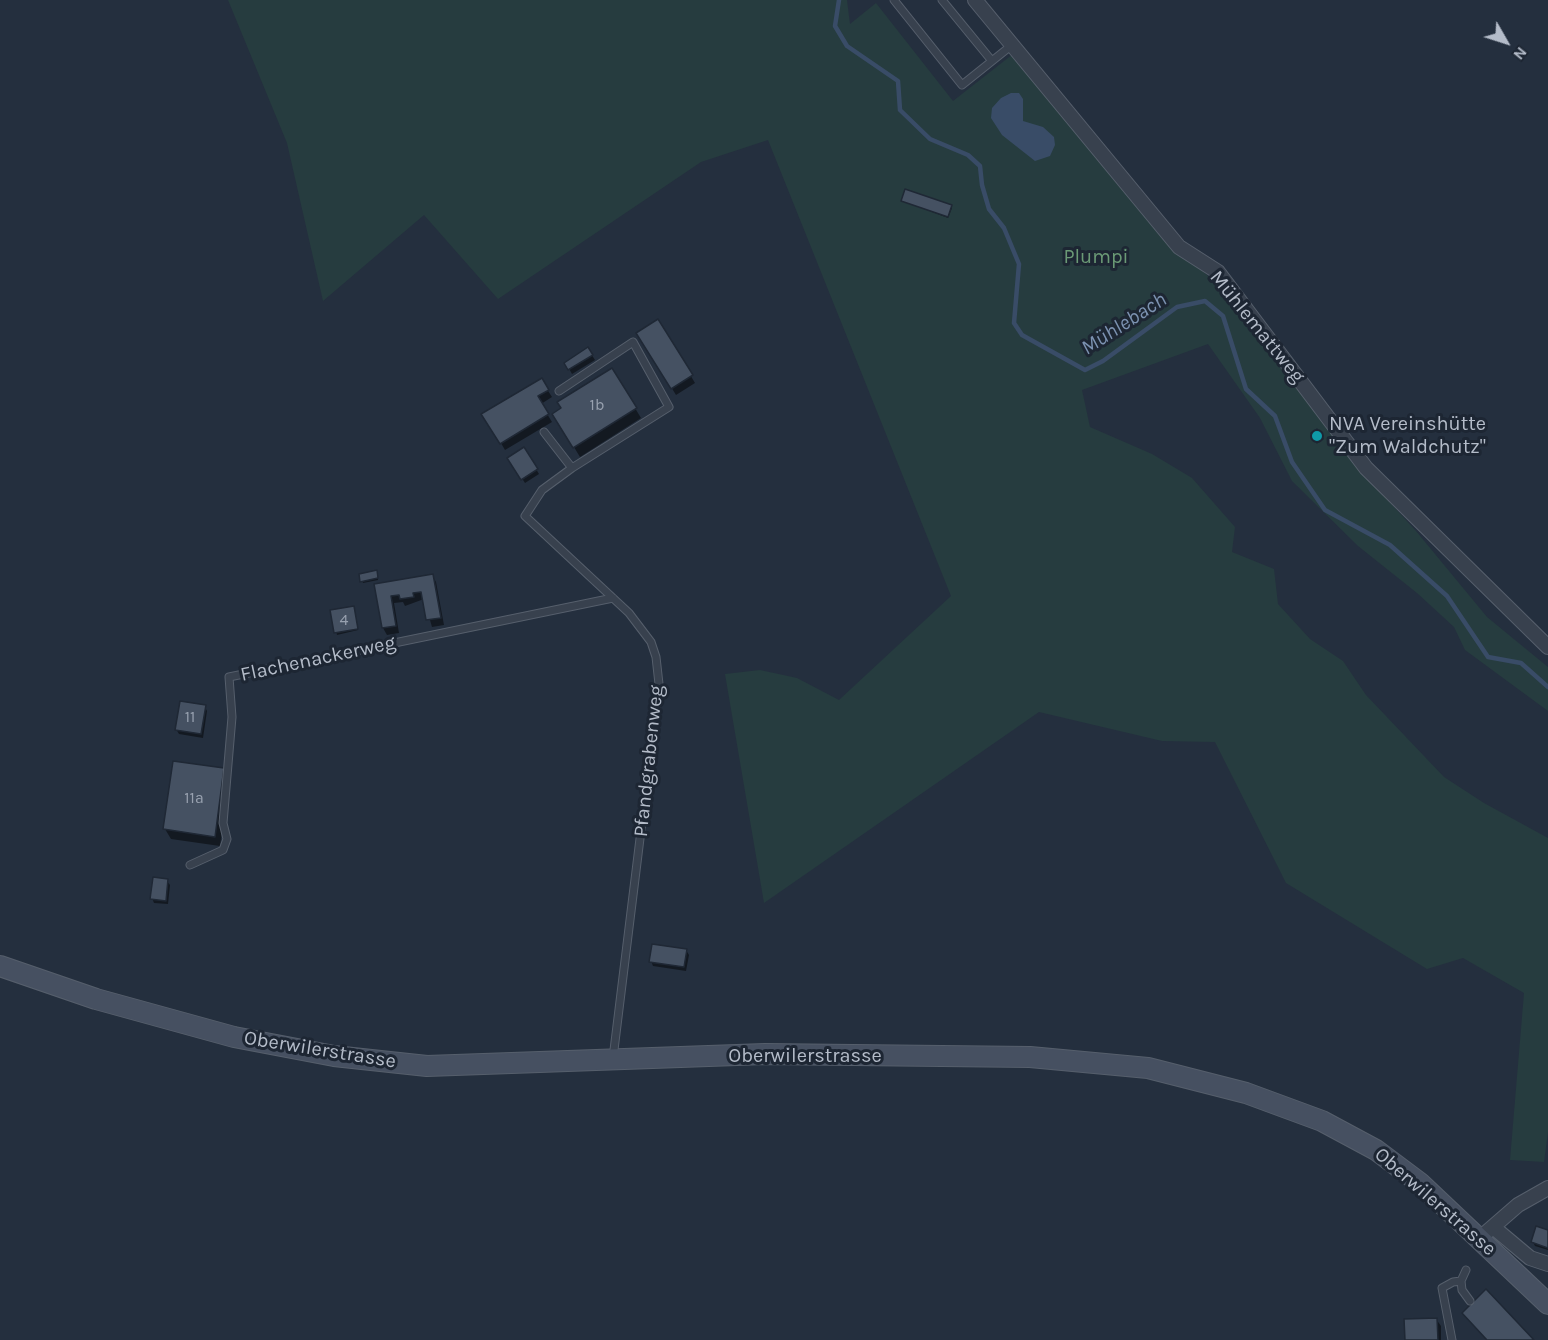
<!DOCTYPE html>
<meta charset="utf-8">
<style>
body{margin:0}
#map{position:relative;width:1548px;height:1340px;overflow:hidden;background:#242f3e;font-family:Karla,sans-serif}
canvas{display:block}
.north{position:absolute;left:1476px;top:12px;width:60px;height:60px;-webkit-text-stroke:4px #1d2633;paint-order:stroke;rotate:129deg;font-size:16px;font-weight:700;line-height:24px;text-align:center;color:#b4bcc9}
.north::after{content:'';display:block;margin:auto;width:21px;height:27px;background:#b4bcc9;clip-path:polygon(50% 0,100% 100%,50% 72%,0 100%)}
</style>
<div id="map">
<canvas width="1548" height="1340"></canvas>
<div class="north">N</div>
</div>
<script>
const c = document.querySelector('canvas').getContext('2d');
c.lineJoin = 'round';
function fill(path, color) { c.fillStyle = color; c.fill(path, 'evenodd'); }
const poly = rows => new Path2D(rows.map(r => 'M' + r).join(''));
function stroke(path, color, width, dash) { c.strokeStyle = color; c.lineWidth = width; c.lineCap = dash ? 'butt' : 'round'; c.setLineDash(dash || []); c.stroke(path); }
function label(font, color, halo, rows, align = 'center') {
  c.font = font + ' Karla,sans-serif'; c.lineWidth = 6; c.setLineDash([]); c.textBaseline = 'middle'; c.strokeStyle = halo; c.fillStyle = color; for (const [text, x, y, turn = 0] of rows) {
    c.save(); c.translate(x, y); c.rotate((+turn || 0) * Math.PI / 180); c.textAlign = isNaN(turn) ? turn : align; if (halo) c.strokeText(text, 0, 0); c.fillText(text, 0, 0); c.restore();
  }
}
fill(poly([
 [228,0,847,0,850,24,876,3,953,101,1013,54,1149,222,1207,275,1223,294,1362,472,1416,531,1487,617,1548,667,1548,711,1465,650,1454,627,1417,593,1358,546,1292,481,1260,418,1208,344,1082,390,1090,427,1152,454,1192,478,1235,527,1232,552,1274,569,1278,604,1310,639,1343,661,1366,695,1444,777,1484,803,1548,838,1548,1132,1544,1162,1510,1160,1524,993,1463,958,1427,969,1286,883,1215,742,1162,741,1039,712,764,903,725,674,760,670,797,678,839,700,951,596,768,140,701,162,498,299,424,215,323,301,287,143]
]), '#263c3f');
fill(poly([
 [1011,93,1019,93,1023,99,1023,121,1043,127,1054,137,1055,145,1050,156,1035,161,1002,135,991,118,992,108,1001,98]
]), '#394c67');
fill(poly([
 [903,201,951,206,952,208,948,218],
 [658,321,695,383,676,395,638,333],
 [588,349,595,360,572,374,566,363],
 [612,370,641,418,580,457,554,414],
 [541,380,552,397,541,404,552,422,505,450,484,414],
 [524,449,539,474,525,483,509,458],
 [377,574,378,580,363,583,360,575],
 [432,575,436,582,444,625,432,627,424,599,405,606,403,602,394,603,399,633,387,635,383,628,375,586],
 [354,609,358,630,337,635,332,612],
 [205,707,207,711,203,738,179,734,176,729],
 [223,769,229,779,220,846,171,839,165,829],
 [167,881,170,885,168,904,154,903,152,898],
 [686,950,689,955,686,971,653,966,651,961],
 [1548,1232,1548,1250,1535,1246,1533,1242],
 [1436,1319,1441,1326,1441,1340,1406,1340]
]), '#0007');
stroke(poly([
 [839,0,835,26,847,46,898,81,900,110,930,139,968,155,980,166,982,185,989,209,1004,228,1019,264,1014,323,1022,335,1085,370,1103,361,1177,307,1205,301,1223,316,1246,389,1275,416,1292,462,1325,510,1390,545,1447,596,1488,657,1521,663,1548,687]
]), '#394c67', 4.5);
const building = poly([
 [905,189,952,205,948,217,901,201,905,189],
 [658,319,693,375,671,389,636,333,658,319],
 [588,347,593,355,568,370,564,363,588,347],
 [612,368,637,408,573,448,552,414,561,408,557,402,612,368],
 [542,378,549,390,538,396,549,414,500,444,481,414,542,378],
 [1317,429,1323,439,1317,443,1311,433,1317,429],
 [524,447,538,469,521,480,507,458,524,447],
 [377,570,378,578,360,582,359,574,377,570],
 [433,574,441,618,426,620,421,592,413,593,414,597,400,599,399,595,391,596,396,626,382,628,374,584,433,574],
 [354,606,358,629,334,633,330,610,354,606],
 [180,701,206,705,201,734,175,730,180,701],
 [173,761,224,768,215,837,163,829,173,761],
 [153,877,168,879,166,901,150,899,153,877],
 [652,944,687,949,684,967,649,962,652,944],
 [1536,1226,1548,1230,1548,1248,1531,1242,1536,1226],
 [1486,1289,1534,1340,1487,1340,1462,1313,1486,1289],
 [1437,1318,1438,1340,1405,1340,1404,1319,1437,1318]
]);
fill(building, '#455162');
stroke(building, '#1f2835', 1.5);
const lane = poly([
 [894,0,962,85,1012,45],
 [942,0,992,61],
 [559,391,633,342,669,407,572,468,542,490,525,516,629,613,651,642,656,657,659,684,613,1058],
 [544,432,572,468],
 [190,865,223,850,227,839,223,823,232,717,229,677,613,598],
 [1466,1270,1461,1281,1462,1290,1470,1301],
 [1452,1340,1442,1288,1453,1282,1461,1281]
]);
const street = poly([
 [975,0,1179,247,1218,272,1366,468,1548,647],
 [1493,1227,1530,1258,1548,1264],
 [1480,1238,1518,1205,1548,1188]
]);
const secondary = poly([
 [0,966,96,999,234,1037,334,1056,427,1066,765,1054,1030,1057,1148,1068,1246,1093,1322,1121,1376,1150,1420,1183,1548,1304]
]);
stroke(lane, '#565f6c', 9);
stroke(street, '#565f6c', 16);
stroke(secondary, '#565f6c', 22);
stroke(lane, '#38414e', 7);
stroke(street, '#38414e', 14);
stroke(secondary, '#465061', 20);
for (const [x, y, r, color] of [
 [1317,436,6,"#0f9aa8"]
]) { const dot = new Path2D(); dot.arc(x, y, r, 0, 2 * Math.PI); c.fillStyle = color; c.fill(dot); stroke(dot, '#1d2633', 2); }
label('16px', '#98a1af', null, [
 ["1b",597,405],
 ["4",344,620],
 ["11",190,717],
 ["11a",194,798]
]);
label('20px', '#6b9a76', '#1d2633', [
 ["Plumpi",1096,257]
]);
label('20px', '#b4bcc9', '#1d2633', [
 ["Mühlemattweg",1257,327,51],
 ["Flachenackerweg",318,659,-12],
 ["Pfandgrabenweg",649,761,-84],
 ["Oberwilerstrasse",320,1050,9],
 ["Oberwilerstrasse",805,1056],
 ["Oberwilerstrasse",1435,1202,41]
]);
label('20px', '#b4bcc9', '#1d2633', [
 ["NVA Vereinshütte",1329,424],
 ["\"Zum Waldchutz\"",1329,447]
], 'left');
label('italic 21px', '#7c92b1', '#1d2633', [
 ["Mühlebach",1124,324,-33]
]);
</script>
